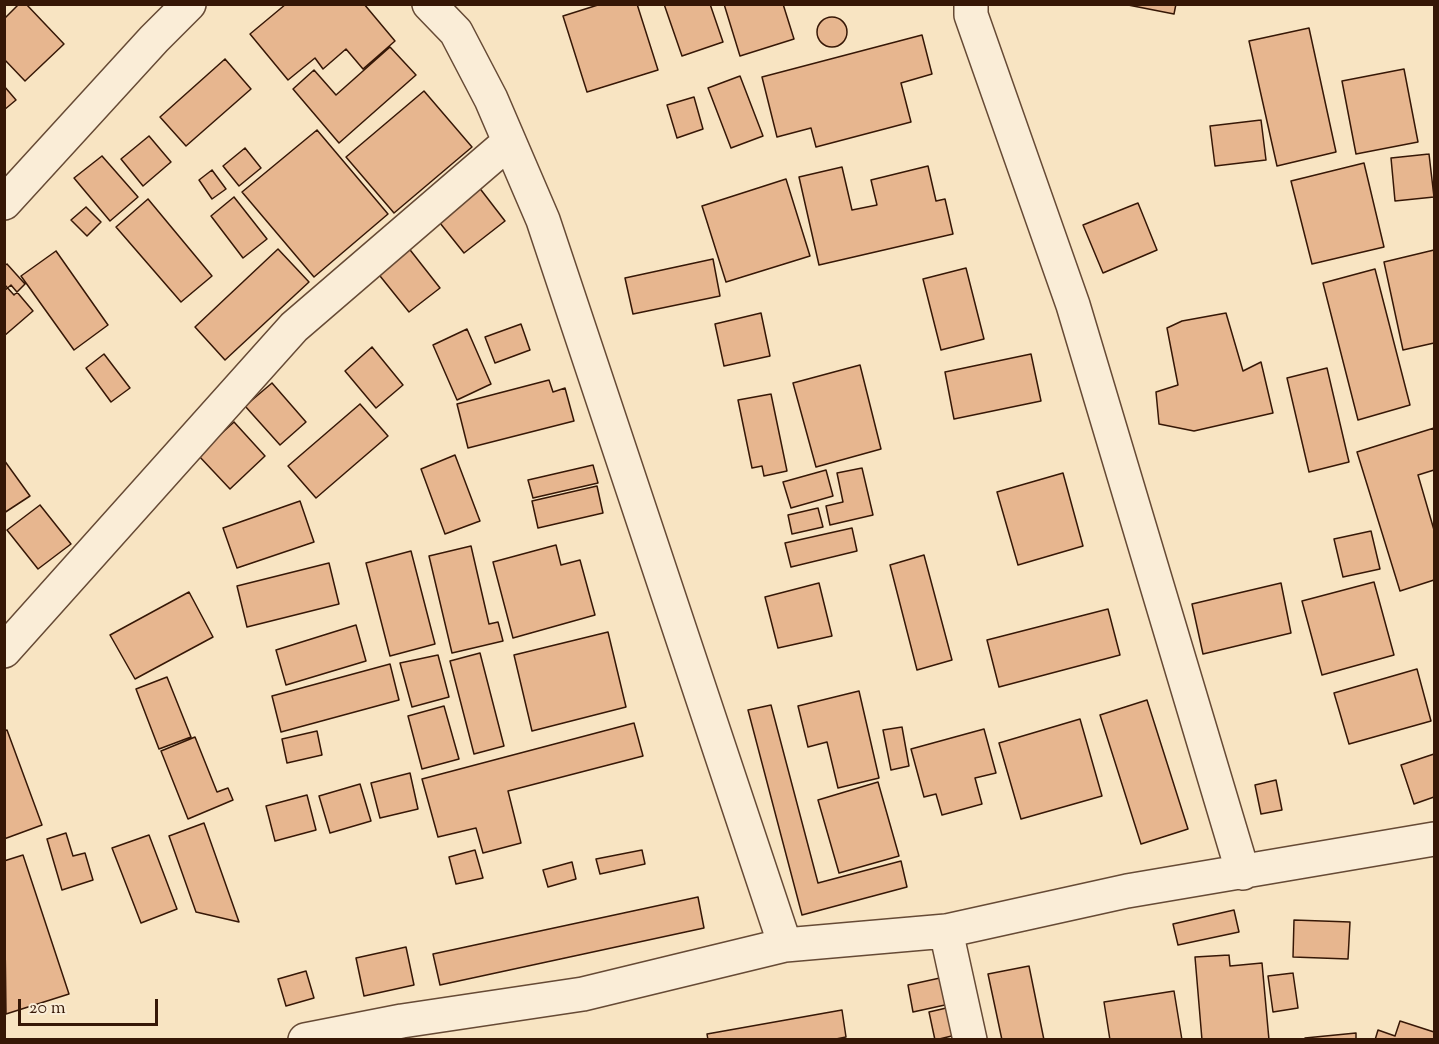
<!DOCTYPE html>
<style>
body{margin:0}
#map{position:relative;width:1439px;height:1044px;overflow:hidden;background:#f8e4c2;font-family:"Sorts Mill Goudy",serif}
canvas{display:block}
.frame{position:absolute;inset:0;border:6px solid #361706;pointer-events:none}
.scale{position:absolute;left:18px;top:999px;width:140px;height:27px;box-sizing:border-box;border:3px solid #361706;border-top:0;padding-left:8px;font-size:18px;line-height:21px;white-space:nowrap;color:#361706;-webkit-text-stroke:4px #faedd7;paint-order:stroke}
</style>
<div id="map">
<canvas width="1439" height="1044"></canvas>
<div class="frame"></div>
<div class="scale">20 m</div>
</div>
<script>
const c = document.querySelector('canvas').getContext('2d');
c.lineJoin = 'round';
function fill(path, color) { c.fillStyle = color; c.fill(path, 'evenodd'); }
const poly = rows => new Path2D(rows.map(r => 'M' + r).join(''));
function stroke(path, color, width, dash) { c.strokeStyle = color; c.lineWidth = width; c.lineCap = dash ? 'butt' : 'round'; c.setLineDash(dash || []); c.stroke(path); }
const building = poly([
 [19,4,26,4,64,44,25,81,4,59,4,19,19,4],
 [286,4,364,4,395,41,363,69,346,49,323,69,315,58,288,80,250,34,286,4],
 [601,4,637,4,658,70,587,92,563,16,601,4],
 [664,4,710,4,723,42,682,56,664,4],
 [724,4,783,4,794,39,740,56,724,4],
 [1123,4,1176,4,1174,14,1123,4],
 '817 32a15 15 0 1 1 30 0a15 15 0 1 1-30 0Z',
 [1309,28,1336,152,1277,166,1249,41,1309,28],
 [922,35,932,74,901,83,911,122,816,147,811,128,777,137,762,77,922,35],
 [390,47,416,75,339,143,293,89,314,70,336,95,390,47],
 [225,59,251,89,186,146,160,117,225,59],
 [1404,69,1418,142,1356,154,1342,81,1404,69],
 [740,76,763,136,731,148,708,88,740,76],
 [4,86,16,100,4,110,4,86],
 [424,91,472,147,394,213,346,157,424,91],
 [694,97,703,129,677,138,667,105,694,97],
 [1261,120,1266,160,1215,166,1210,126,1261,120],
 [317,130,388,214,314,277,242,192,317,130],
 [149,136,171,162,143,186,121,159,149,136],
 [245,148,261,168,239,186,223,166,245,148],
 [1429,154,1434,197,1395,201,1391,158,1429,154],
 [102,156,138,197,110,221,74,178,102,156],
 [1364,163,1384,247,1312,264,1291,181,1364,163],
 [928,166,936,201,945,199,953,234,819,265,799,177,842,167,852,210,877,205,871,180,928,166],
 [212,170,226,189,212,199,199,180,212,170],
 [786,179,810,256,726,282,702,206,786,179],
 [478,186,505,221,464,253,436,218,478,186],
 [234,197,267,239,243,258,211,216,234,197],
 [148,199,212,276,181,302,116,227,148,199],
 [1138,203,1157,250,1103,273,1083,225,1138,203],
 [86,207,101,222,87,236,71,220,86,207],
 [407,246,440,288,409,312,376,271,407,246],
 [278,249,309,282,225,360,195,327,278,249],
 [1434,250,1434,343,1403,350,1384,262,1434,250],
 [56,251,108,325,74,350,21,276,56,251],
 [713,259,720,296,633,314,625,278,713,259],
 [7,264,25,284,14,295,4,284,4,266,7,264],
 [966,268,984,339,941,350,923,279,966,268],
 [1375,269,1410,405,1358,420,1323,283,1375,269],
 [11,285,33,311,4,336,4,291,11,285],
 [761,313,770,356,724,366,715,324,761,313],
 [1226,313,1243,371,1261,362,1273,413,1194,431,1159,424,1156,392,1178,385,1167,328,1182,321,1226,313],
 [521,324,530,350,495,363,485,337,521,324],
 [467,329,491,384,457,400,433,345,467,329],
 [372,347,403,385,376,408,345,371,372,347],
 [104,354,130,388,111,402,86,368,104,354],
 [1031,354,1041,401,954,419,945,372,1031,354],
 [860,365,881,449,816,467,793,383,860,365],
 [1327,368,1349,462,1309,472,1287,378,1327,368],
 [549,380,553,392,565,388,574,421,468,448,457,404,549,380],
 [272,383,306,422,280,445,245,406,272,383],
 [771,394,787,471,764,476,762,466,752,468,738,400,771,394],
 [360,404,388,436,316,498,288,466,360,404],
 [234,422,265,456,230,489,198,455,234,422],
 [1434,428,1434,470,1418,475,1434,530,1434,580,1400,591,1357,452,1434,428],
 [455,455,480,521,445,534,421,469,455,455],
 [4,460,30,496,4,513,4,460],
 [593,465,598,483,533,498,528,480,593,465],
 [862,468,873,515,830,525,826,506,843,502,837,473,862,468],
 [826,470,833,496,791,508,783,482,826,470],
 [1063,473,1083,546,1018,565,997,492,1063,473],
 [597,486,603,513,538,528,532,501,597,486],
 [300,501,314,542,237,568,223,528,300,501],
 [40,505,71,544,38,569,7,530,40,505],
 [818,508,823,527,792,534,788,515,818,508],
 [852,528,857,551,791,567,785,543,852,528],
 [1371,531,1380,569,1343,577,1334,539,1371,531],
 [556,545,561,565,580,560,595,615,513,638,493,562,556,545],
 [471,546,489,624,498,622,503,641,452,653,429,556,471,546],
 [411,551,435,644,390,656,366,563,411,551],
 [924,555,952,660,917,670,890,565,924,555],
 [329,563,339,604,247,627,237,586,329,563],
 [1374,582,1394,655,1322,675,1302,601,1374,582],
 [819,583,832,636,778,648,765,597,819,583],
 [1281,583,1291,633,1203,654,1192,604,1281,583],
 [189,592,213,637,135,679,110,635,189,592],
 [1108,609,1120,655,999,687,987,640,1108,609],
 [356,625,366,661,286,685,276,650,356,625],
 [608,632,626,707,532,731,514,655,608,632],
 [480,653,504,746,474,754,450,661,480,653],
 [438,655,449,697,412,707,400,663,438,655],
 [390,664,399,700,281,732,272,696,390,664],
 [1417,669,1431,721,1349,744,1334,693,1417,669],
 [167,677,191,737,159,749,136,689,167,677],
 [859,691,879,778,838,788,827,742,808,747,798,706,859,691],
 [1147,700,1188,829,1141,844,1100,715,1147,700],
 [771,705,818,883,901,861,907,887,802,915,748,710,771,705],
 [444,706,459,759,422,769,408,716,444,706],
 [1080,719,1102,796,1021,819,999,743,1080,719],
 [634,723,643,756,508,791,521,843,483,853,476,828,438,837,422,779,634,723],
 [902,727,909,766,891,770,883,730,902,727],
 [984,729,996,773,975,778,982,804,942,815,936,794,924,797,911,749,984,729],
 [7,730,42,825,4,839,4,731,7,730],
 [317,731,322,755,287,763,282,739,317,731],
 [195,737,217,792,228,788,233,800,188,819,161,751,195,737],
 [1434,754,1434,797,1414,804,1401,765,1434,754],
 [410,773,418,809,380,818,371,783,410,773],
 [1276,780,1282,810,1261,814,1255,785,1276,780],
 [878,782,899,856,839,873,818,800,878,782],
 [360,784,371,821,330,833,319,796,360,784],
 [307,795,316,830,275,841,266,806,307,795],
 [204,823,239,922,196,912,169,836,204,823],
 [66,833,73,856,85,853,93,880,62,890,47,839,66,833],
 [149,835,177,909,141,923,112,848,149,835],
 [475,850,483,878,456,884,449,857,475,850],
 [642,850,645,864,600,874,596,859,642,850],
 [23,855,69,994,6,1014,4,861,23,855],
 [572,862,576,879,548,887,543,870,572,862],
 [698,897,704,928,440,985,433,954,698,897],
 [1234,910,1239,932,1178,945,1173,924,1234,910],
 [1294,920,1350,922,1348,959,1293,957,1294,920],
 [406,947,414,985,364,996,356,958,406,947],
 [1229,955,1230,966,1262,963,1269,1040,1202,1040,1195,957,1229,955],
 [1029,966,1044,1040,1002,1040,988,974,1029,966],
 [306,971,314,998,286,1006,278,979,306,971],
 [1293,973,1298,1008,1273,1012,1268,976,1293,973],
 [949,976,954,1003,913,1012,908,985,949,976],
 [1174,991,1182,1040,1110,1040,1104,1002,1174,991],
 [955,1006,960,1034,935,1040,929,1012,955,1006],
 [842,1010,846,1037,831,1040,708,1040,707,1034,842,1010],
 [1400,1021,1434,1032,1434,1040,1375,1040,1378,1030,1395,1036,1400,1021],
 [1356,1033,1356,1040,1305,1040,1305,1038,1356,1033]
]);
fill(building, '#e7b68f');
stroke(building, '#361706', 1.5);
const minor = poly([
 [429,4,456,32,491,99,543,220,785,945],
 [971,4,971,15,1073,305,1243,873],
 [4,203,154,39,189,4],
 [4,651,294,327,509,142],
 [946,931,970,1040],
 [305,1040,402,1021,583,994,785,945,946,931,1127,891,1434,839]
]);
stroke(minor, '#664a35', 36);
stroke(minor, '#faedd7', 33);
</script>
